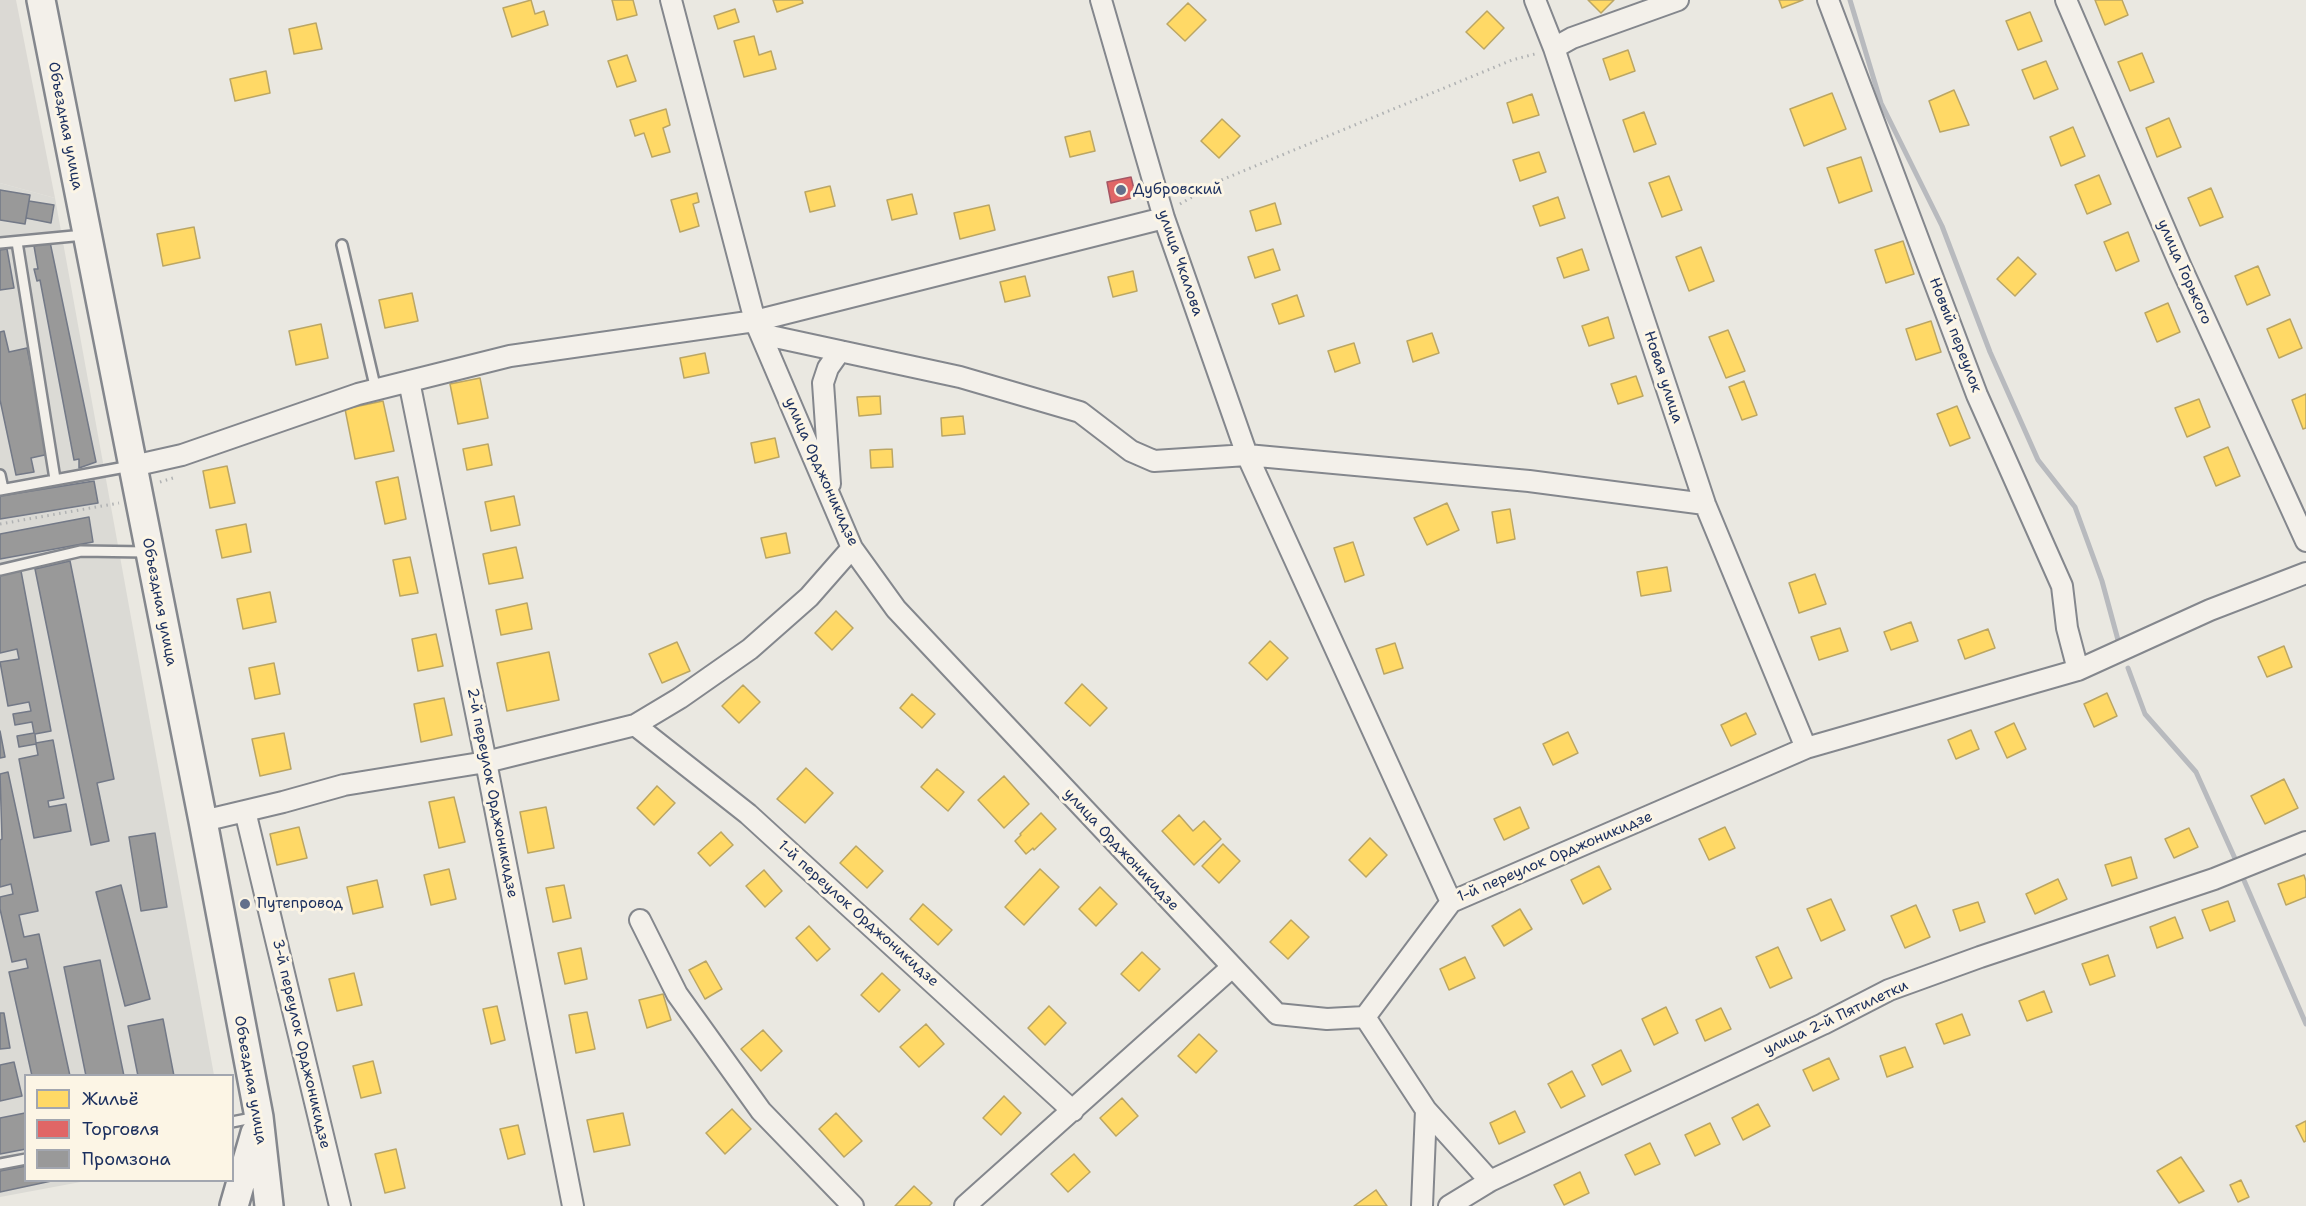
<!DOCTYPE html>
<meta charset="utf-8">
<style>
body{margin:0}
#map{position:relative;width:2306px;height:1206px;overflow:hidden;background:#eae8e1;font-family:"Shantell Sans",sans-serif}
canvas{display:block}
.legend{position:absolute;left:24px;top:1074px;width:210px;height:108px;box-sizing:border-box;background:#fcf5e5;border:2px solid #a2a6af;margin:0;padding:8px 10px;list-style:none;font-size:18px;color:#1b2f5e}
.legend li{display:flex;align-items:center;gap:12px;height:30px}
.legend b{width:30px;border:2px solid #a2a6af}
</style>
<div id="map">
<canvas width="2306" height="1206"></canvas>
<ul class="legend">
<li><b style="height:16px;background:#ffd966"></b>Жильё</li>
<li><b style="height:16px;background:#e06666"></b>Торговля</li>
<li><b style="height:16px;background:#999"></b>Промзона</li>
</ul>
</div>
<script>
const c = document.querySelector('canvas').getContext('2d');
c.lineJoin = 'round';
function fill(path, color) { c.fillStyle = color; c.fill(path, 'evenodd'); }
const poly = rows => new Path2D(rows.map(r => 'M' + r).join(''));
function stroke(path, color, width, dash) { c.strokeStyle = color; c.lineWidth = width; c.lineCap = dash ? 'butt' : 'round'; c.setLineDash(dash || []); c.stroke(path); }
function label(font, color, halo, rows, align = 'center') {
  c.font = font + ' "Shantell Sans",sans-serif'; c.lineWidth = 6; c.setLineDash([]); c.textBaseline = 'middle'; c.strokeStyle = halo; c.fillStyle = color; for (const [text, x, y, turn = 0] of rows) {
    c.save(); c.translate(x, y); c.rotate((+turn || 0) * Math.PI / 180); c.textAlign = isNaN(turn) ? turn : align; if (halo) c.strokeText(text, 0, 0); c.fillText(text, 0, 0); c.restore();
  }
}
fill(poly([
 [0,183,55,198,214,1075,26,1076,26,1180,86,1181,0,1197]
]), '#dbdad5');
fill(poly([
 [0,0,16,0,55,198,0,183]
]), '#dbd9d4');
const homes = poly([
 [531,0,535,14,544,11,548,25,512,37,503,8,531,0],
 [612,0,633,0,637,15,617,20,612,0],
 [773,0,802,0,803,3,777,12,773,0],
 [1588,0,1614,0,1601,13,1588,0],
 [1779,0,1803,0,1782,8,1779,0],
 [2095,0,2122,0,2128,15,2105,25,2095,0],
 [1188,3,1206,20,1185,41,1167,24,1188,3],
 [735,9,739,22,718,29,714,16,735,9],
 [1487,11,1504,28,1484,49,1466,32,1487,11],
 [2030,12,2042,41,2018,50,2006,21,2030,12],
 [316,23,322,49,294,54,289,29,316,23],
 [754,36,759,55,771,51,776,69,744,77,734,41,754,36],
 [1628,50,1635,71,1610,80,1603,59,1628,50],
 [2142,53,2154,82,2130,91,2118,62,2142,53],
 [627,55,636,81,617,87,608,61,627,55],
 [2046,61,2058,89,2034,99,2022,70,2046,61],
 [266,71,270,93,235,101,230,79,266,71],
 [1954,90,1969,125,1940,132,1929,101,1954,90],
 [1832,93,1846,129,1804,146,1790,109,1832,93],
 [1532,94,1539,115,1513,123,1507,103,1532,94],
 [666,109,670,125,663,128,670,152,652,157,644,133,635,136,630,120,666,109],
 [1644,112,1656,144,1634,152,1623,120,1644,112],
 [2169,118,2181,147,2157,157,2146,128,2169,118],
 [1222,119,1240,136,1219,158,1201,141,1222,119],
 [2073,127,2085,156,2061,166,2050,137,2073,127],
 [1090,131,1095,151,1070,157,1065,137,1090,131],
 [1539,152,1546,172,1520,181,1513,160,1539,152],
 [1861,157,1872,191,1839,203,1827,168,1861,157],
 [2099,175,2111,204,2087,214,2075,185,2099,175],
 [1669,176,1682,210,1662,217,1649,183,1669,176],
 [830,186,835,206,810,212,805,192,830,186],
 [2211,188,2223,217,2200,226,2188,198,2211,188],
 [697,193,699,202,693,204,699,226,680,232,671,200,697,193],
 [912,194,917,214,892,220,887,200,912,194],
 [1558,197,1565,218,1540,226,1533,206,1558,197],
 [1275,203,1281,224,1256,231,1250,211,1275,203],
 [989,205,995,230,960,239,954,213,989,205],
 [194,227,200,258,163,266,157,234,194,227],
 [2128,232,2139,261,2116,271,2104,242,2128,232],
 [1903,241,1914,274,1886,283,1875,250,1903,241],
 [1701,247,1714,281,1689,291,1676,257,1701,247],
 [1273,249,1280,270,1255,278,1248,257,1273,249],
 [1582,249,1589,270,1564,278,1557,258,1582,249],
 [2018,257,2036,274,2015,296,1997,279,2018,257],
 [2258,266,2270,295,2247,305,2235,276,2258,266],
 [1133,271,1137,291,1113,297,1108,277,1133,271],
 [1025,276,1030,296,1005,302,1000,282,1025,276],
 [412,293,418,321,385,328,379,300,412,293],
 [1297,295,1304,316,1279,324,1272,304,1297,295],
 [2168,303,2180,332,2157,342,2145,313,2168,303],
 [1608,317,1614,338,1589,346,1582,326,1608,317],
 [2290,319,2302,348,2279,358,2267,329,2290,319],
 [1931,321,1941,352,1916,360,1906,329,1931,321],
 [321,324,328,358,296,365,289,331,321,324],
 [1728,330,1745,371,1726,378,1709,337,1728,330],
 [1432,333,1439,353,1413,362,1407,341,1432,333],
 [1354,343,1360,363,1335,372,1328,351,1354,343],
 [705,353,709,373,684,378,680,358,705,353],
 [1636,376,1643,396,1618,404,1611,384,1636,376],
 [480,378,488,418,458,424,450,384,480,378],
 [1744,381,1757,415,1742,420,1729,387,1744,381],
 [2306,394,2306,428,2303,429,2292,400,2306,394],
 [880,396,881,414,859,416,857,397,880,396],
 [2199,399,2210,427,2187,437,2175,408,2199,399],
 [383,401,394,451,355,459,345,409,383,401],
 [1957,406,1970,438,1950,446,1937,414,1957,406],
 [963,416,965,434,942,436,941,418,963,416],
 [775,438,779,457,755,463,751,443,775,438],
 [488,444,492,465,467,470,463,449,488,444],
 [2228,447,2240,476,2216,486,2204,457,2228,447],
 [892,449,893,467,871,468,870,450,892,449],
 [227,466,235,503,210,508,203,471,227,466],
 [398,477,406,519,385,524,376,482,398,477],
 [514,496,520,525,491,531,485,502,514,496],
 [1447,503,1459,530,1427,545,1414,518,1447,503],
 [1510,509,1515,539,1497,543,1492,512,1510,509],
 [246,524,251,552,222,558,216,530,246,524],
 [786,533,790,553,766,558,761,538,786,533],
 [1353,542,1364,575,1345,582,1334,548,1353,542],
 [516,547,523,578,489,584,483,554,516,547],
 [410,557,418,593,400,596,393,560,410,557],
 [1667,567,1671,591,1641,596,1637,572,1667,567],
 [1815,574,1826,604,1799,613,1789,583,1815,574],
 [270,592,276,622,243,629,237,599,270,592],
 [527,603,532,629,501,635,496,610,527,603],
 [836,611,853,628,832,650,815,633,836,611],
 [1911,622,1918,641,1891,650,1884,632,1911,622],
 [1840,628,1848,651,1819,660,1811,637,1840,628],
 [1988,629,1995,648,1965,659,1958,640,1988,629],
 [436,634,443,666,418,671,412,639,436,634],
 [1270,641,1288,658,1267,680,1249,663,1270,641],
 [677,642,690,671,662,683,649,654,677,642],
 [1395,643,1403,668,1384,674,1376,649,1395,643],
 [2284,646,2292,667,2267,677,2258,657,2284,646],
 [549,652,559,700,507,711,497,663,549,652],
 [274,663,280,694,255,699,249,668,274,663],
 [1082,684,1107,708,1090,726,1065,703,1082,684],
 [743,685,760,702,739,723,722,706,743,685],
 [2107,693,2117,716,2094,727,2084,704,2107,693],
 [912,694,935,714,922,728,900,708,912,694],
 [444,698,452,735,421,742,414,704,444,698],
 [1746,713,1756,734,1731,746,1721,725,1746,713],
 [2014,723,2026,749,2007,758,1995,732,2014,723],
 [1971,730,1979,749,1956,759,1948,740,1971,730],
 [1568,732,1578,753,1553,765,1543,744,1568,732],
 [284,733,291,769,260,776,252,739,284,733],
 [806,768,833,793,805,823,777,799,806,768],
 [937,769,964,792,948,811,921,787,937,769],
 [1004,776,1029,804,1004,828,978,800,1004,776],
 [2284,779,2298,808,2265,824,2251,796,2284,779],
 [657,786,675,803,654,825,637,808,657,786],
 [454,797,465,842,439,848,429,802,454,797],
 [546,807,554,848,528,853,520,812,546,807],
 [1520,807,1529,828,1504,840,1494,819,1520,807],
 [1041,813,1056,829,1034,850,1033,848,1026,854,1015,841,1021,835,1020,834,1041,813],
 [1179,815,1193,831,1204,821,1221,839,1194,865,1162,831,1179,815],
 [299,827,307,858,277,865,270,834,299,827],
 [1725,827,1735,848,1709,860,1699,839,1725,827],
 [2189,828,2198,847,2174,858,2165,839,2189,828],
 [721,832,733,845,710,866,698,853,721,832],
 [1370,838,1387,855,1366,877,1349,860,1370,838],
 [1223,844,1240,861,1219,883,1202,866,1223,844],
 [856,846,883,871,867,888,840,863,856,846],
 [2131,857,2137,878,2112,886,2105,865,2131,857],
 [1599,866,1611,889,1583,904,1571,880,1599,866],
 [449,869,456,899,431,905,424,875,449,869],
 [1040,869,1059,887,1024,925,1005,907,1040,869],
 [764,870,782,891,765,907,746,886,764,870],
 [2304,875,2306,881,2306,897,2286,905,2278,884,2304,875],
 [2058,879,2067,899,2035,914,2026,894,2058,879],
 [377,880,383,907,353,914,347,887,377,880],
 [564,885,571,918,553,922,546,888,564,885],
 [1100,887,1117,904,1096,926,1079,909,1100,887],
 [1831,899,1845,930,1821,941,1807,909,1831,899],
 [2228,901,2235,921,2210,931,2202,910,2228,901],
 [1978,902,1985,922,1960,931,1953,910,1978,902],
 [923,904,952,930,938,945,910,919,923,904],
 [1916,905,1930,937,1905,948,1891,916,1916,905],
 [1520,909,1532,929,1504,946,1492,926,1520,909],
 [2175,917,2183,938,2157,948,2150,927,2175,917],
 [1291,920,1309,937,1288,959,1270,942,1291,920],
 [809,926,830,949,817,961,796,938,809,926],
 [1778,947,1792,978,1770,988,1756,957,1778,947],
 [581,948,587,979,565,984,558,953,581,948],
 [1142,952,1160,969,1139,991,1121,974,1142,952],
 [2108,955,2115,976,2090,985,2082,964,2108,955],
 [1465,957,1475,978,1449,990,1440,969,1465,957],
 [706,961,722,989,705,999,689,970,706,961],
 [354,973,362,1005,337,1011,329,979,354,973],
 [882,973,900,990,879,1012,861,995,882,973],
 [2044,991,2052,1012,2027,1021,2019,1001,2044,991],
 [663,994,671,1020,647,1028,639,1000,663,994],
 [497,1006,505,1040,491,1044,483,1009,497,1006],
 [1049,1006,1066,1023,1045,1045,1028,1028,1049,1006],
 [1666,1007,1678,1033,1654,1045,1642,1019,1666,1007],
 [1721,1008,1731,1029,1705,1041,1696,1020,1721,1008],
 [587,1012,595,1049,576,1053,569,1015,587,1012],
 [1962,1014,1970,1035,1944,1044,1936,1024,1962,1014],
 [926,1024,944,1044,919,1067,900,1047,926,1024],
 [763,1030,782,1051,761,1071,741,1049,763,1030],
 [1199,1034,1217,1051,1196,1073,1178,1056,1199,1034],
 [1905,1047,1913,1067,1887,1077,1880,1056,1905,1047],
 [1621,1050,1631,1071,1602,1085,1592,1065,1621,1050],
 [1829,1058,1839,1079,1813,1091,1803,1070,1829,1058],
 [373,1061,381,1093,361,1098,353,1066,373,1061],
 [1572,1071,1585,1096,1561,1108,1548,1084,1572,1071],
 [1004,1096,1021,1113,1001,1135,983,1118,1004,1096],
 [1122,1098,1138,1116,1116,1136,1100,1118,1122,1098],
 [1758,1104,1770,1126,1743,1140,1732,1118,1758,1104],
 [732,1109,751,1129,725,1154,706,1133,732,1109],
 [1515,1111,1525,1132,1499,1144,1490,1123,1515,1111],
 [623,1113,630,1145,594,1152,587,1120,623,1113],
 [836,1113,862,1141,844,1157,819,1129,836,1113],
 [2306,1121,2306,1141,2304,1142,2296,1126,2306,1121],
 [1710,1123,1720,1144,1695,1156,1685,1135,1710,1123],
 [518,1125,525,1154,508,1159,500,1129,518,1125],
 [1650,1143,1660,1164,1635,1175,1625,1155,1650,1143],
 [396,1149,405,1188,385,1193,375,1154,396,1149],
 [1074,1154,1090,1172,1068,1192,1051,1174,1074,1154],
 [2181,1157,2204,1191,2179,1203,2157,1171,2181,1157],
 [1580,1172,1589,1193,1564,1205,1554,1185,1580,1172],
 [2241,1180,2249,1197,2238,1202,2230,1185,2241,1180],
 [914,1186,932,1203,929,1206,895,1206,914,1186],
 [1376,1190,1387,1206,1354,1206,1376,1190]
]);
fill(homes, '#ffd966');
stroke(homes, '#bba664', 1.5);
const shops = poly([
 [1131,177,1136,197,1111,203,1107,182,1131,177]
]);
fill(shops, '#e06666');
stroke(shops, '#a55664', 1.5);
const industry = poly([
 [0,190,30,195,25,224,0,220,0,190],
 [29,201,54,205,51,223,26,218,29,201],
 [50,242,96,462,79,468,79,459,74,460,40,280,37,281,34,269,38,269,34,246,50,242],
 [7,249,14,288,0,290,0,250,7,249],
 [4,331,9,352,27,348,49,454,31,458,34,472,16,475,0,400,0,332,4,331],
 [94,481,98,503,0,519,0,496,94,481],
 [89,517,93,542,0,559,0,534,89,517],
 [70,561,114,779,97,783,109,841,91,845,35,569,70,561],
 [21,571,51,731,35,734,36,743,53,740,64,798,48,801,49,807,66,804,71,831,34,838,19,759,38,755,36,744,19,747,17,736,34,733,32,722,15,725,13,714,31,711,29,702,8,706,0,662,19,659,17,649,0,653,0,575,21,571],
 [0,731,5,757,0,758,0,731],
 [8,772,38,911,19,915,24,937,39,934,70,1076,32,1076,9,972,28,968,26,959,12,962,0,909,0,897,13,894,11,884,0,887,0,840,2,839,0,774,8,772],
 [155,833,167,907,141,911,129,837,155,833],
 [121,885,150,999,125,1006,96,892,121,885],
 [100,960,124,1076,86,1076,64,967,100,960],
 [0,1013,4,1013,10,1048,0,1049,0,1013],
 [163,1019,174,1076,138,1076,128,1026,163,1019],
 [14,1062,22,1096,0,1101,0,1065,14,1062],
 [25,1113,26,1149,0,1154,0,1118,25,1113],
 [26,1166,26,1180,56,1180,0,1192,0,1171,26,1166]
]);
fill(industry, '#999');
stroke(industry, '#737987', 1.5);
stroke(poly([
 [1850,0,1881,103,1942,226,1990,352,2038,460,2075,507,2102,581,2118,640],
 [2128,668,2145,714,2196,772,2237,863],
 [2243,878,2306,1024]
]), '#b8babe', 5);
const lane = poly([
 [17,242,55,479],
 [0,243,84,235],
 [342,245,376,390],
 [0,475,3,489],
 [0,490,131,466],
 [0,570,81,551,146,552],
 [232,1122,257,1117],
 [0,1164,26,1159]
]);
const street = poly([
 [671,0,755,321,852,548,896,609,1277,1014,1327,1019,1365,1017,1451,902,1806,748,2078,670,2210,610,2306,573],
 [1101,0,1164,218,1247,455,1451,902],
 [1535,0,1554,48,1705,504,1806,748],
 [1828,0,1977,395,2062,586,2067,628,2078,670],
 [2066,0,2181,267,2306,541],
 [1554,48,1572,38,1678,0],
 [761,334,960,377,1080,412,1131,451,1154,461,1247,455,1529,481,1705,504],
 [409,381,486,762,573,1206],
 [133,466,182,455,358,394,510,356,755,321,1164,218],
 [830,484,823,383,828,368,840,351],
 [635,725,748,814,1073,1111],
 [245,811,340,1206],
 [203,821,283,802,344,785,486,762,635,725,680,698,750,649,809,597,852,548],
 [640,920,677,994,761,1111,853,1206],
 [1365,1017,1426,1110,1490,1181],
 [965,1206,1231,968],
 [1422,1206,1426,1110],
 [1449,1206,1490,1181,1823,1024,1889,990,1980,957,2214,879,2306,842]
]);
const secondary = poly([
 [41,0,203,821,259,1117,269,1206],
 [234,1206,255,1133]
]);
stroke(lane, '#84878d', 14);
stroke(street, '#84878d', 24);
stroke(secondary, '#84878d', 32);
stroke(poly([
 [1180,204,1219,181,1512,60,1535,54],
 [160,482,173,478],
 [0,524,119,503]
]), '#b0b2b3', 3, [1.5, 4.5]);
stroke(lane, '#f3f0ea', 9);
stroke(street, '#f3f0ea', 20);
stroke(secondary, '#f3f0ea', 27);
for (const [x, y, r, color] of [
 [1121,190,6,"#63708c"],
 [245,904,6,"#63708c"]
]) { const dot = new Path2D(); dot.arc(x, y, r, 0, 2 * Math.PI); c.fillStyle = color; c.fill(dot); stroke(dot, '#fcf5e5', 2); }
label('15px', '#1b2f5e', '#fcf5e5', [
 ["Объездная улица",65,126,79],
 ["улица Чкалова",1180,263,71],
 ["улица Горького",2184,272,66],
 ["Новый переулок",1955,335,69],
 ["Новая улица",1663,377,72],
 ["улица Орджоникидзе",821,472,66],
 ["Объездная улица",159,602,79],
 ["2-й переулок Орджоникидзе",492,793,79],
 ["улица Орджоникидзе",1121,850,47],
 ["1-й переулок Орджоникидзе",1555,857,-23],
 ["1-й переулок Орджоникидзе",858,914,42],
 ["улица 2-й Пятилетки",1836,1018,-25],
 ["3-й переулок Орджоникидзе",301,1044,77],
 ["Объездная улица",250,1080,80]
]);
label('15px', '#1b2f5e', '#fcf5e5', [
 ["Дубровский",1133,190],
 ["Путепровод",257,904]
], 'left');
</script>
